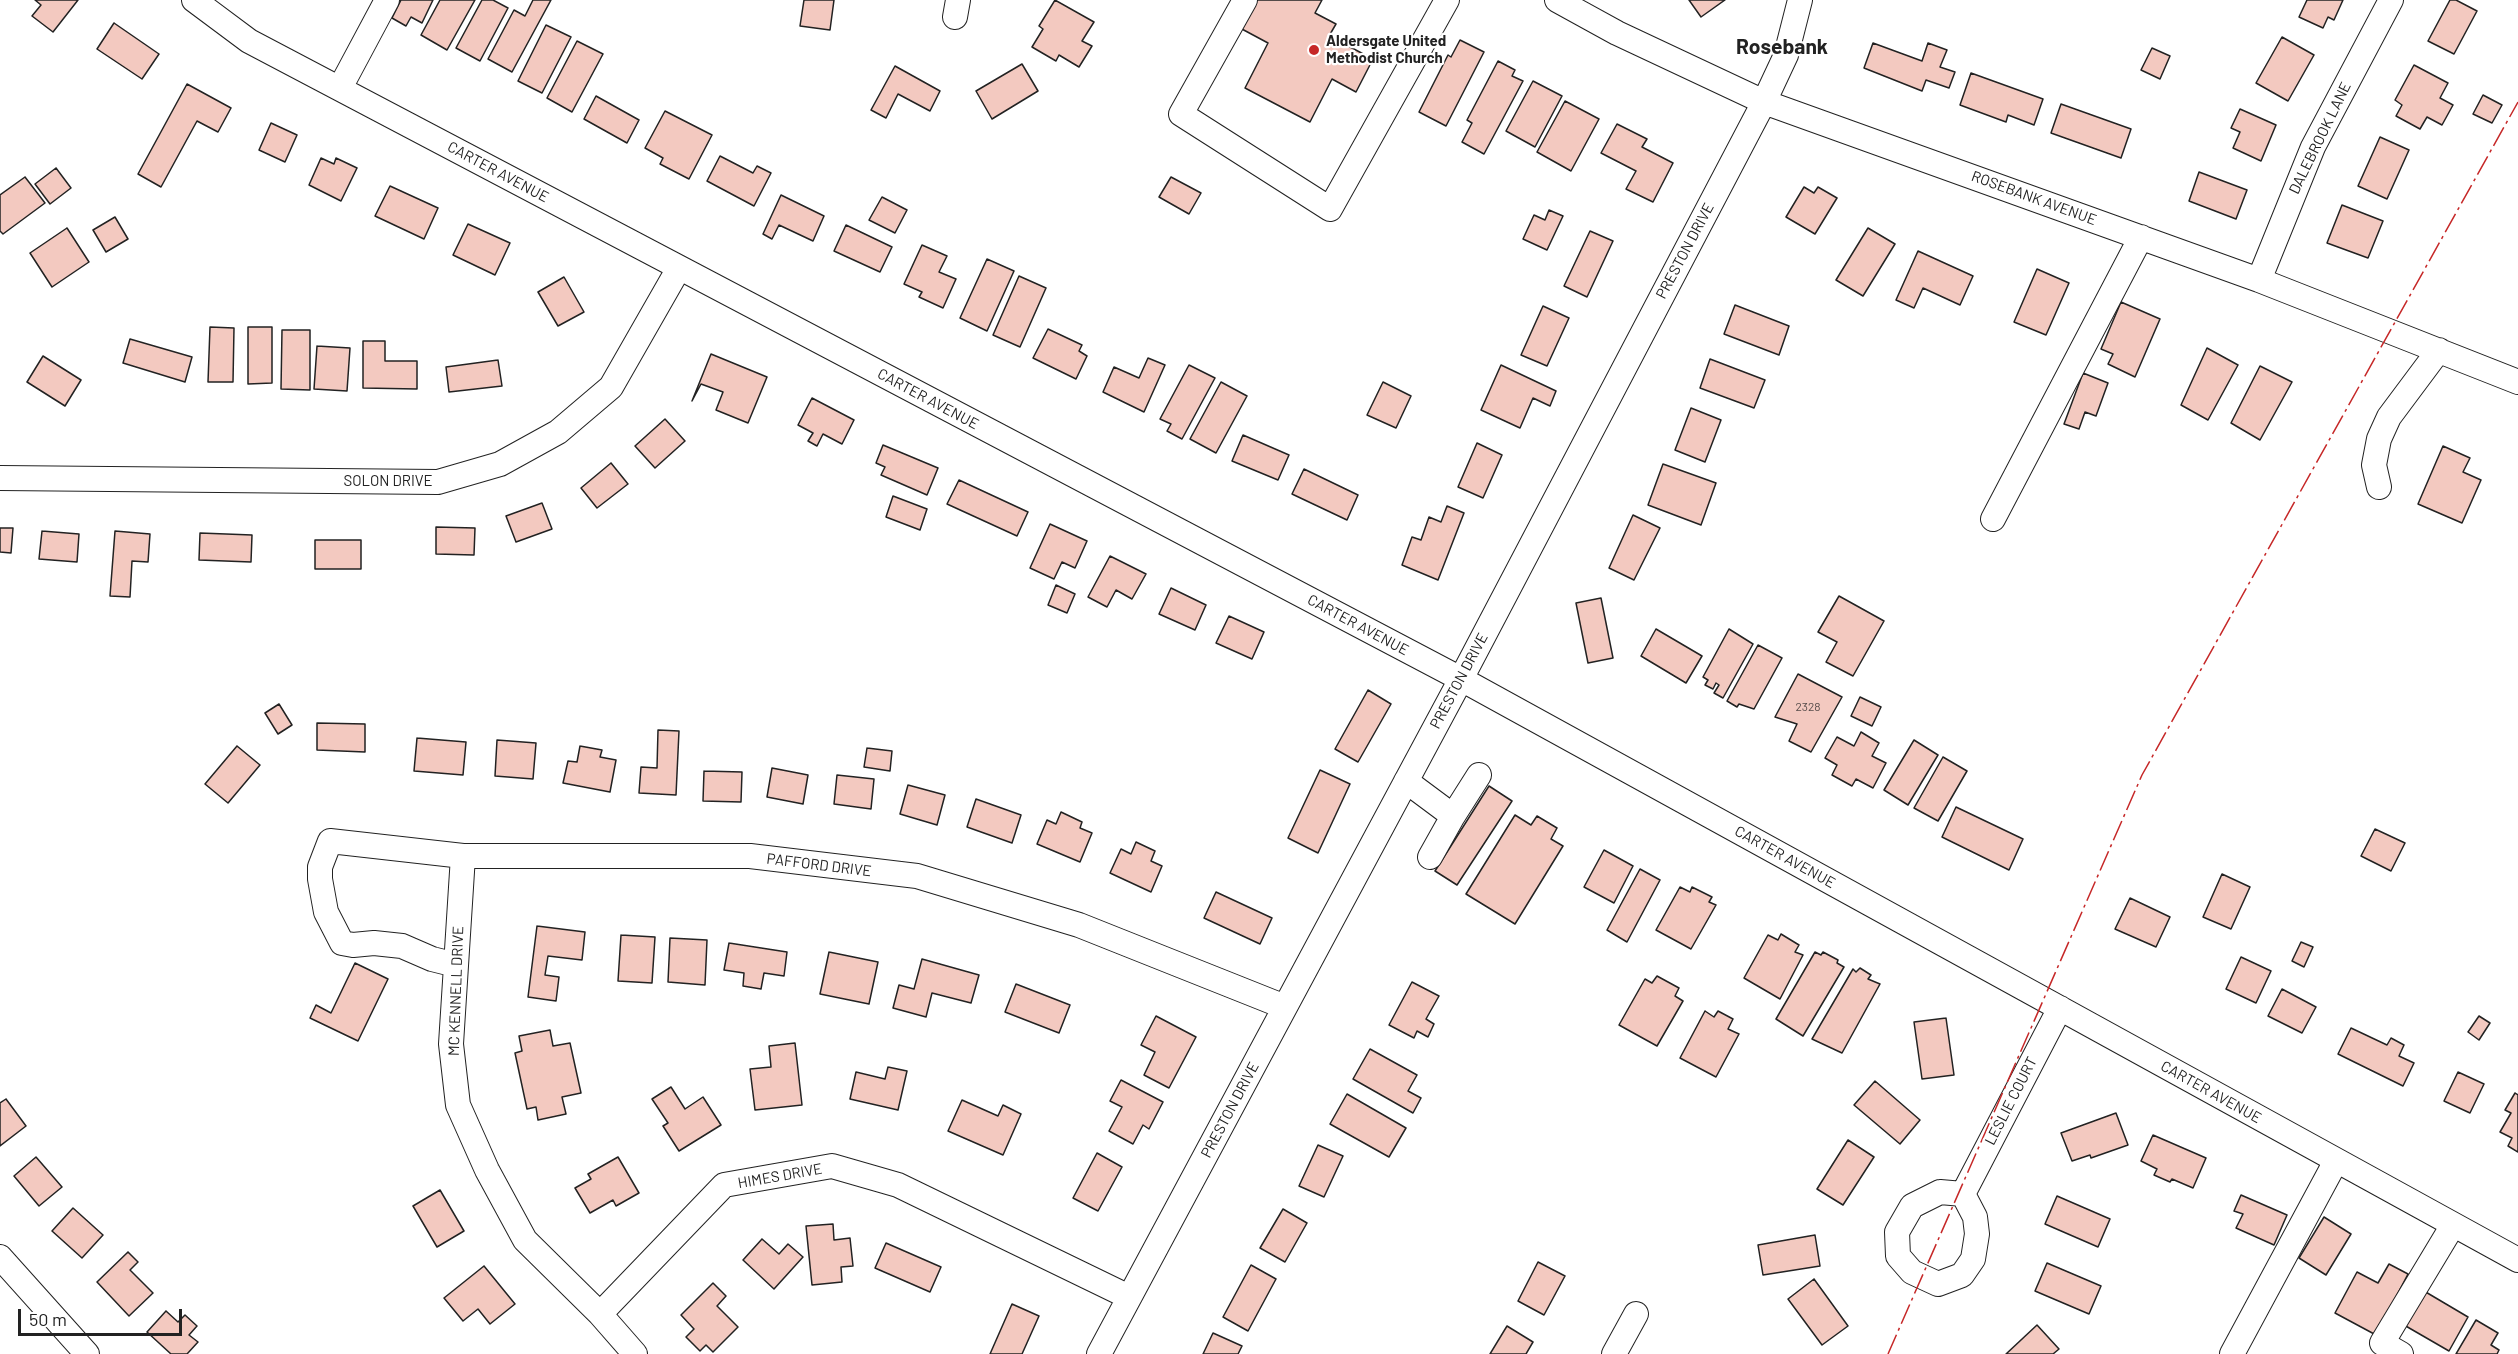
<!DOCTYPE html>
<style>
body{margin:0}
#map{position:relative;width:2518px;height:1354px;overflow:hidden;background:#fff;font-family:Barlow,sans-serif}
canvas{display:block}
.scale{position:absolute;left:18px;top:1309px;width:164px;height:27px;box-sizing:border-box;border:3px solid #222;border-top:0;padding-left:8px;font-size:18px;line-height:21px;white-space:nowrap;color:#222;-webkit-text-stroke:4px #fff;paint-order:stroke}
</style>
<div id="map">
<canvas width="2518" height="1354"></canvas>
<div class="scale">50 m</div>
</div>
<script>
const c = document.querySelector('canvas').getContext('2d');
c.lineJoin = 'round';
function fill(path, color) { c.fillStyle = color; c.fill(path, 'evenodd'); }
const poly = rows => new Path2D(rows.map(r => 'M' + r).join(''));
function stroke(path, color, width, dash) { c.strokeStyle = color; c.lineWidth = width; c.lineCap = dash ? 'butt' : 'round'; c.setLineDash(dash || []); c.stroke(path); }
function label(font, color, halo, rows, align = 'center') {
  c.font = font + ' Barlow,sans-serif'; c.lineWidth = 4.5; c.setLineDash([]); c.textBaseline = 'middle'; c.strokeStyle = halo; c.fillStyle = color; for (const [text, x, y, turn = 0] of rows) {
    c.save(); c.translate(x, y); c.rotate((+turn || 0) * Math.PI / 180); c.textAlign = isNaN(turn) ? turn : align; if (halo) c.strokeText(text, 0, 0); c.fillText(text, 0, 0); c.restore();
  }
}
const building = poly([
 [35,0,78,0,53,32,32,16,41,5,35,0],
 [401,0,433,0,422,23,411,17,406,26,392,18,401,0],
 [440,0,475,0,447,50,421,35,440,0],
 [482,0,493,0,508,8,480,61,456,48,482,0],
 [533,0,551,0,512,72,488,59,514,10,525,16,533,0],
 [804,0,834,0,830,30,800,26,804,0],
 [1055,0,1094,22,1082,41,1092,46,1079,67,1059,55,1056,61,1032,47,1043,29,1039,26,1055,0],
 [1254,0,1322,0,1315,13,1336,24,1329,36,1373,59,1356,92,1332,79,1310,122,1245,88,1268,43,1240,28,1254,0],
 [1689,0,1725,0,1701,17,1689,0],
 [2307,0,2343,0,2334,20,2328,17,2323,28,2299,17,2307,0],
 [2450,0,2456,0,2477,11,2454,54,2428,41,2450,0],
 [114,23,159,54,142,79,97,49,114,23],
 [546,25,571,37,542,93,518,81,546,25],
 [2282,37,2314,55,2288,101,2256,83,2282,37],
 [1460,40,1484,52,1446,126,1419,112,1448,55,1451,57,1460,40],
 [577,41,603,54,572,112,547,98,577,41],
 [1873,43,1922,61,1928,43,1947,50,1940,67,1955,72,1949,88,1926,80,1922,91,1864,68,1873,43],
 [2152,48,2170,56,2160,79,2141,70,2152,48],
 [1498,61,1515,70,1512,76,1523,81,1484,154,1462,142,1472,123,1467,120,1498,61],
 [1022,64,1038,91,992,119,976,91,1022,64],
 [2414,65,2448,83,2440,98,2453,105,2442,125,2427,117,2420,129,2396,116,2402,105,2395,100,2414,65],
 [895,66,940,91,930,111,898,94,886,118,871,110,895,66],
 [1971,73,2043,99,2034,125,2008,115,2006,122,1960,105,1971,73],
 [1533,81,1562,96,1535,147,1506,131,1533,81],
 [187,84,231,108,218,132,197,121,161,187,138,174,187,84],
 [2483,95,2502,105,2492,123,2473,114,2483,95],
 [596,96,639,120,627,143,584,119,596,96],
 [1565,101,1599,119,1571,171,1537,152,1565,101],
 [2061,104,2131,129,2121,158,2051,133,2061,104],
 [2240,109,2276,125,2261,161,2233,148,2240,132,2231,128,2240,109],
 [665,111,712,135,689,179,660,164,663,158,645,148,665,111],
 [271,123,297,135,285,162,259,150,271,123],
 [1617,124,1647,139,1642,147,1673,163,1653,202,1626,189,1636,171,1601,153,1617,124],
 [2380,137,2409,150,2387,199,2358,186,2380,137],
 [720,156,753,173,757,166,771,173,754,206,707,181,720,156],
 [321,158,334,164,336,158,357,168,341,201,309,185,321,158],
 [56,168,71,188,50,204,35,184,56,168],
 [2199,172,2247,190,2236,219,2189,201,2199,172],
 [25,177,45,203,3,234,0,231,0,195,25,177],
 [1171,177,1201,193,1189,214,1159,197,1171,177],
 [390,186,438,208,424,239,375,216,390,186],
 [1804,187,1814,193,1818,187,1837,198,1815,234,1786,217,1804,187],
 [781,195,824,216,813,241,779,225,772,239,763,234,781,195],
 [882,197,907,210,895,233,869,220,882,197],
 [2342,205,2383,221,2368,258,2327,243,2342,205],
 [1549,210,1563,216,1547,250,1523,239,1534,215,1545,220,1549,210],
 [115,217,128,239,106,252,93,230,115,217],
 [468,224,510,243,495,275,453,255,468,224],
 [846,225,892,247,880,272,834,251,846,225],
 [67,228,89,262,52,287,30,253,67,228],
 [1868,228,1895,244,1863,296,1836,280,1868,228],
 [1590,231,1613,241,1587,297,1564,286,1590,231],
 [922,245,947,256,939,272,956,279,943,308,919,297,922,292,904,284,922,245],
 [1918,251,1973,276,1960,305,1923,288,1914,308,1896,300,1918,251],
 [987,259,1014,271,987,331,960,318,987,259],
 [2037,269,2069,283,2046,335,2014,322,2037,269],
 [1019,276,1046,288,1020,347,993,335,1019,276],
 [564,277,584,312,558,326,538,292,564,277],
 [2121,302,2160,319,2135,377,2108,364,2113,354,2101,349,2121,302],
 [1735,305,1789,326,1779,355,1724,334,1735,305],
 [1543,306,1569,318,1547,366,1521,355,1543,306],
 [210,327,234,328,233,382,208,382,210,327],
 [248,327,272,327,272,383,248,384,248,327],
 [1048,329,1082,345,1079,351,1087,356,1076,379,1033,358,1048,329],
 [282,330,310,330,310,390,281,389,282,330],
 [130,339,192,357,185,382,123,363,130,339],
 [363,341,385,341,385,361,417,361,417,389,363,388,363,341],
 [317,346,350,348,347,391,314,389,317,346],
 [2207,348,2238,365,2208,420,2181,405,2207,348],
 [711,354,767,377,748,423,716,410,723,392,701,384,692,401,711,354],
 [43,356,81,380,65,406,27,382,43,356],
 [1148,358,1165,365,1144,412,1103,392,1114,367,1139,378,1148,358],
 [1710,359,1765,380,1754,408,1700,388,1710,359],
 [498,360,502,386,449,392,446,367,498,360],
 [1189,365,1215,378,1182,439,1167,431,1171,424,1160,419,1189,365],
 [1501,365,1556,391,1550,406,1533,398,1520,428,1481,410,1501,365],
 [2260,366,2292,382,2260,440,2231,423,2260,366],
 [2083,373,2108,383,2096,416,2085,412,2079,429,2064,424,2083,373],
 [1221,382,1247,396,1216,453,1190,439,1221,382],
 [1383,382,1411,396,1396,428,1367,415,1383,382],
 [812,398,854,420,842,444,823,434,817,446,808,441,813,433,798,425,812,398],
 [1691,408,1721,420,1705,462,1675,450,1691,408],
 [665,419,685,441,655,468,635,446,665,419],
 [1243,435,1289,455,1278,480,1232,461,1243,435],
 [1477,443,1502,455,1483,498,1458,487,1477,443],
 [883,445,938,468,927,495,881,475,885,467,876,463,883,445],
 [2443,446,2470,458,2463,472,2481,480,2462,523,2418,504,2443,446],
 [611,463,628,484,597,508,581,488,611,463],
 [1663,464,1716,483,1701,525,1648,505,1663,464],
 [1304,469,1358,495,1347,520,1292,494,1304,469],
 [959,480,1028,512,1017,536,947,504,959,480],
 [893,496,927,509,920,530,886,517,893,496],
 [542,503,552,529,516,542,506,516,542,503],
 [1447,506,1464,513,1438,580,1402,565,1412,537,1421,540,1429,517,1441,522,1447,506],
 [1633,515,1660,528,1634,580,1609,568,1633,515],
 [1050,524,1087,541,1075,568,1062,562,1054,579,1030,568,1050,524],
 [436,527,475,528,474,555,436,554,436,527],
 [0,528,13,528,11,553,0,552,0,528],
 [42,531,79,534,77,562,39,559,42,531],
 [115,531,150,534,148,562,132,561,130,597,110,596,115,531],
 [200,533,252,535,251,562,199,560,200,533],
 [315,540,361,540,361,569,315,569,315,540],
 [1110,556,1146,574,1132,599,1116,590,1107,607,1088,597,1110,556],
 [1056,585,1075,594,1067,613,1048,605,1056,585],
 [1171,588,1206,605,1195,630,1159,614,1171,588],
 [1839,596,1884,621,1853,676,1826,662,1837,642,1818,632,1839,596],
 [1601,598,1613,658,1588,663,1576,603,1601,598],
 [1229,616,1264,632,1252,659,1216,643,1229,616],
 [1656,629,1702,656,1686,683,1641,656,1656,629],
 [1729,629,1753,644,1723,698,1714,693,1719,685,1716,683,1713,689,1705,685,1708,680,1703,677,1729,629],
 [1758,645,1782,658,1754,709,1739,704,1737,707,1727,701,1758,645],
 [1798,674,1842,697,1811,752,1789,741,1797,724,1775,717,1798,674],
 [1368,690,1391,704,1358,762,1335,749,1368,690],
 [1860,697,1881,707,1872,726,1851,716,1860,697],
 [279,704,292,725,278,734,265,713,279,704],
 [317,723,365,724,365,752,317,750,317,723],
 [658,730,679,731,676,795,639,793,641,767,657,768,658,730],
 [1861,732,1879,743,1872,756,1886,763,1873,788,1856,779,1852,786,1832,775,1837,765,1825,758,1837,737,1854,746,1861,732],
 [417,738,466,742,463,775,414,771,417,738],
 [497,740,536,743,533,779,495,776,497,740],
 [1914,740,1938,755,1908,805,1884,790,1914,740],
 [237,746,260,765,228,803,205,784,237,746],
 [580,746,602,750,600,757,616,760,610,792,563,783,568,761,577,762,580,746],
 [867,748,892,751,890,771,864,767,867,748],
 [1943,757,1967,771,1938,821,1914,808,1943,757],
 [772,768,808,775,803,804,767,797,772,768],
 [1320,770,1350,784,1318,853,1288,838,1320,770],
 [704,771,742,772,741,802,703,801,704,771],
 [837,775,874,779,871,809,834,804,837,775],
 [908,785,945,795,937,825,900,814,908,785],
 [1489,786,1512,801,1457,885,1435,871,1489,786],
 [976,799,1021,815,1012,843,967,827,976,799],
 [1956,807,2023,839,2009,870,1942,837,1956,807],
 [1061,812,1082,822,1080,828,1092,833,1080,862,1037,844,1047,820,1056,824,1061,812],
 [1515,815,1531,825,1537,816,1557,828,1551,839,1563,846,1515,924,1466,894,1515,815],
 [2375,829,2405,843,2391,871,2361,856,2375,829],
 [1136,842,1155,851,1151,861,1162,866,1151,892,1110,873,1121,849,1131,854,1136,842],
 [1604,850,1633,866,1614,903,1584,887,1604,850],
 [1640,869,1660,880,1627,942,1607,930,1640,869],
 [2222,874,2250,887,2231,929,2203,917,2222,874],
 [1680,887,1690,892,1692,887,1712,897,1709,902,1716,905,1691,949,1656,930,1680,887],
 [1216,892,1272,918,1260,944,1204,918,1216,892],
 [2130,898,2170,917,2156,947,2115,929,2130,898],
 [537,926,585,932,582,960,548,956,545,975,559,977,556,1001,528,997,537,926],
 [1781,934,1799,945,1795,952,1803,955,1780,999,1744,978,1768,935,1778,940,1781,934],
 [621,935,655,937,652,983,618,981,621,935],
 [670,938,707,940,705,985,668,982,670,938],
 [2301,942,2313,947,2304,967,2292,961,2301,942],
 [729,943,787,952,784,976,764,973,761,989,743,986,744,973,724,970,729,943],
 [829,952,878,962,869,1004,820,994,829,952],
 [1815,952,1821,955,1823,952,1838,960,1837,963,1844,967,1803,1036,1776,1019,1815,952],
 [2241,957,2271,971,2256,1003,2226,989,2241,957],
 [922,959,979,975,971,1003,932,993,926,1017,893,1008,899,985,914,989,922,959],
 [355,963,388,979,358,1041,310,1018,316,1005,331,1013,355,963],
 [1860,968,1871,975,1868,979,1880,984,1842,1053,1812,1039,1853,969,1856,972,1860,968],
 [1657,976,1679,988,1675,996,1683,1001,1657,1046,1619,1025,1645,979,1652,983,1657,976],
 [1412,982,1439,996,1426,1019,1434,1024,1428,1037,1417,1031,1414,1038,1389,1025,1412,982],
 [1016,984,1070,1005,1059,1033,1005,1012,1016,984],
 [2282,989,2316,1007,2302,1033,2268,1016,2282,989],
 [1705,1011,1714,1017,1718,1011,1733,1019,1728,1029,1739,1034,1716,1077,1680,1058,1705,1011],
 [1156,1016,1196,1037,1169,1088,1144,1075,1155,1052,1141,1045,1156,1016],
 [2479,1016,2490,1023,2479,1040,2468,1032,2479,1016],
 [1946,1018,1954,1075,1922,1079,1914,1022,1946,1018],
 [2351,1028,2387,1045,2391,1038,2404,1045,2399,1056,2414,1063,2403,1086,2338,1054,2351,1028],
 [550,1030,553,1046,570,1043,581,1093,562,1097,566,1114,538,1120,536,1107,527,1109,515,1053,522,1051,519,1036,550,1030],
 [795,1043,802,1105,755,1110,750,1069,771,1067,769,1046,795,1043],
 [1370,1049,1417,1075,1408,1091,1421,1098,1413,1113,1353,1079,1370,1049],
 [888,1067,907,1071,898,1110,850,1099,856,1072,885,1079,888,1067],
 [2458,1072,2484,1084,2470,1113,2444,1101,2458,1072],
 [1121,1080,1163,1102,1149,1129,1143,1125,1133,1144,1109,1131,1122,1107,1110,1101,1121,1080],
 [1875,1081,1920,1120,1900,1144,1854,1105,1875,1081],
 [671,1087,685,1109,703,1097,721,1125,679,1151,663,1126,668,1123,652,1099,671,1087],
 [2515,1093,2518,1095,2518,1152,2508,1146,2512,1138,2500,1132,2511,1113,2505,1110,2515,1093],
 [1347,1094,1406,1128,1389,1157,1330,1124,1347,1094],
 [6,1099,26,1126,0,1146,0,1103,6,1099],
 [962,1100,998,1116,1003,1105,1021,1114,1003,1155,948,1131,962,1100],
 [2116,1113,2128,1145,2091,1158,2090,1155,2072,1161,2061,1133,2116,1113],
 [2153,1135,2206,1158,2193,1188,2172,1179,2170,1182,2154,1175,2157,1169,2141,1161,2153,1135],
 [1848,1140,1874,1157,1843,1205,1817,1189,1848,1140],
 [1318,1145,1343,1156,1324,1197,1299,1186,1318,1145],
 [1097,1153,1122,1167,1098,1211,1073,1198,1097,1153],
 [36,1157,62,1187,39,1206,14,1176,36,1157],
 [618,1157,639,1193,616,1206,613,1200,590,1213,575,1188,591,1179,588,1174,618,1157],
 [440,1190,464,1231,437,1247,413,1206,440,1190],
 [2241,1195,2287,1215,2274,1245,2236,1228,2243,1214,2234,1211,2241,1195],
 [2057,1196,2110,1219,2098,1247,2045,1224,2057,1196],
 [73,1208,103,1235,82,1258,52,1231,73,1208],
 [1283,1209,1307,1223,1285,1262,1260,1248,1283,1209],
 [2324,1217,2351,1234,2326,1275,2299,1258,2324,1217],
 [833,1224,834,1240,850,1238,853,1266,841,1267,842,1282,812,1285,806,1226,833,1224],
 [1815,1235,1820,1266,1763,1275,1758,1245,1815,1235],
 [762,1239,779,1254,788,1244,803,1257,774,1289,743,1260,762,1239],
 [886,1243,941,1267,930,1292,875,1268,886,1243],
 [128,1252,138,1262,130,1270,153,1293,129,1316,97,1282,128,1252],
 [1538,1262,1565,1276,1544,1315,1518,1301,1538,1262],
 [2047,1263,2101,1286,2089,1314,2035,1291,2047,1263],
 [2389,1264,2408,1274,2376,1335,2335,1313,2357,1272,2378,1283,2389,1264],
 [1251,1265,1276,1279,1248,1331,1223,1317,1251,1265],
 [484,1266,515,1304,490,1324,478,1309,463,1321,444,1298,484,1266],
 [1814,1279,1848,1326,1822,1345,1788,1299,1814,1279],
 [713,1283,726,1296,717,1306,738,1327,713,1352,706,1345,700,1351,686,1337,694,1329,681,1315,713,1283],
 [2424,1291,2468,1317,2449,1351,2404,1325,2424,1291],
 [1012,1304,1039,1316,1022,1354,990,1354,1012,1304],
 [166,1311,178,1322,185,1315,197,1326,189,1335,198,1342,187,1354,171,1354,147,1332,166,1311],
 [2476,1320,2498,1333,2491,1345,2499,1350,2497,1354,2456,1354,2476,1320],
 [2037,1325,2059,1349,2053,1354,2006,1354,2037,1325],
 [1507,1326,1533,1342,1526,1354,1490,1354,1507,1326],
 [1213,1333,1242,1346,1238,1354,1203,1354,1213,1333]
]);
fill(building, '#f3c9c0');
stroke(building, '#222', 1.5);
const minor = poly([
 [194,0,249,41,1461,679,2518,1260],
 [1245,0,1181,114,1330,209,1447,0],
 [1557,0,1617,33,1764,102,2259,280,2518,382],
 [955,17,958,0],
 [340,88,387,0],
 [2259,280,2313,147,2391,0],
 [0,478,438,482,500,464,558,432,611,387,679,268],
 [2379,487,2374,465,2379,439,2389,417,2439,350],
 [1993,519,2141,237],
 [1406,781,1453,816,1430,857],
 [1453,816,1479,775],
 [463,856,451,1044,458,1105,487,1170,525,1240,600,1314,635,1354],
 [456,965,432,959,402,946,374,943,353,945,342,943,326,912,320,879,320,867,330,841,463,856,750,856,917,876,1079,925,1285,1007],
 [1940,1192,1963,1194,1975,1217,1977,1234,1973,1259,1962,1275,1938,1284,1912,1272,1898,1256,1897,1232,1912,1206,1940,1192],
 [1963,1194,2060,1008],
 [0,1257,87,1354],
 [600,1314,724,1185,832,1166,898,1185,1129,1297],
 [1099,1354,1461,679,1764,102,1786,55,1800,0],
 [1614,1354,1636,1314],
 [2232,1354,2336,1161],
 [2401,1354,2382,1343,2453,1225]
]);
stroke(minor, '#222', 26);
stroke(minor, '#fff', 24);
stroke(poly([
 [1888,1354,2142,775,2518,102]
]), '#c62828', 1.5, [21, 4.5, 3, 4.5]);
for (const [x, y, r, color] of [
 [1314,50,6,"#c62828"]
]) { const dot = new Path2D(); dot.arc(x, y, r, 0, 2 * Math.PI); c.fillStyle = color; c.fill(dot); stroke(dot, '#fff', 2); }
label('12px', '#564c4a', null, [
 ["2328",1808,707]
]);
label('bold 15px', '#222', '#fff', [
 ["Aldersgate United",1326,41],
 ["Methodist Church",1326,58]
], 'left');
label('15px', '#222', '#fff', [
 ["DALEBROOK LANE",2320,138,-64],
 ["CARTER AVENUE",498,172,28],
 ["ROSEBANK AVENUE",2034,198,20],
 ["PRESTON DRIVE",1685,251,-62],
 ["CARTER AVENUE",928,399,28],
 ["SOLON DRIVE",388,481],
 ["CARTER AVENUE",1358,625,28],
 ["PRESTON DRIVE",1459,681,-62],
 ["CARTER AVENUE",1785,857,29],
 ["PAFFORD DRIVE",819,865,7],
 ["MC KENNELL DRIVE",456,991,-88],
 ["CARTER AVENUE",2211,1092,29],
 ["LESLIE COURT",2011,1101,-63],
 ["PRESTON DRIVE",1230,1110,-62],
 ["HIMES DRIVE",780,1176,-10]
]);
label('bold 21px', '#222', '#fff', [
 ["Rosebank",1782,47]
]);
</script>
